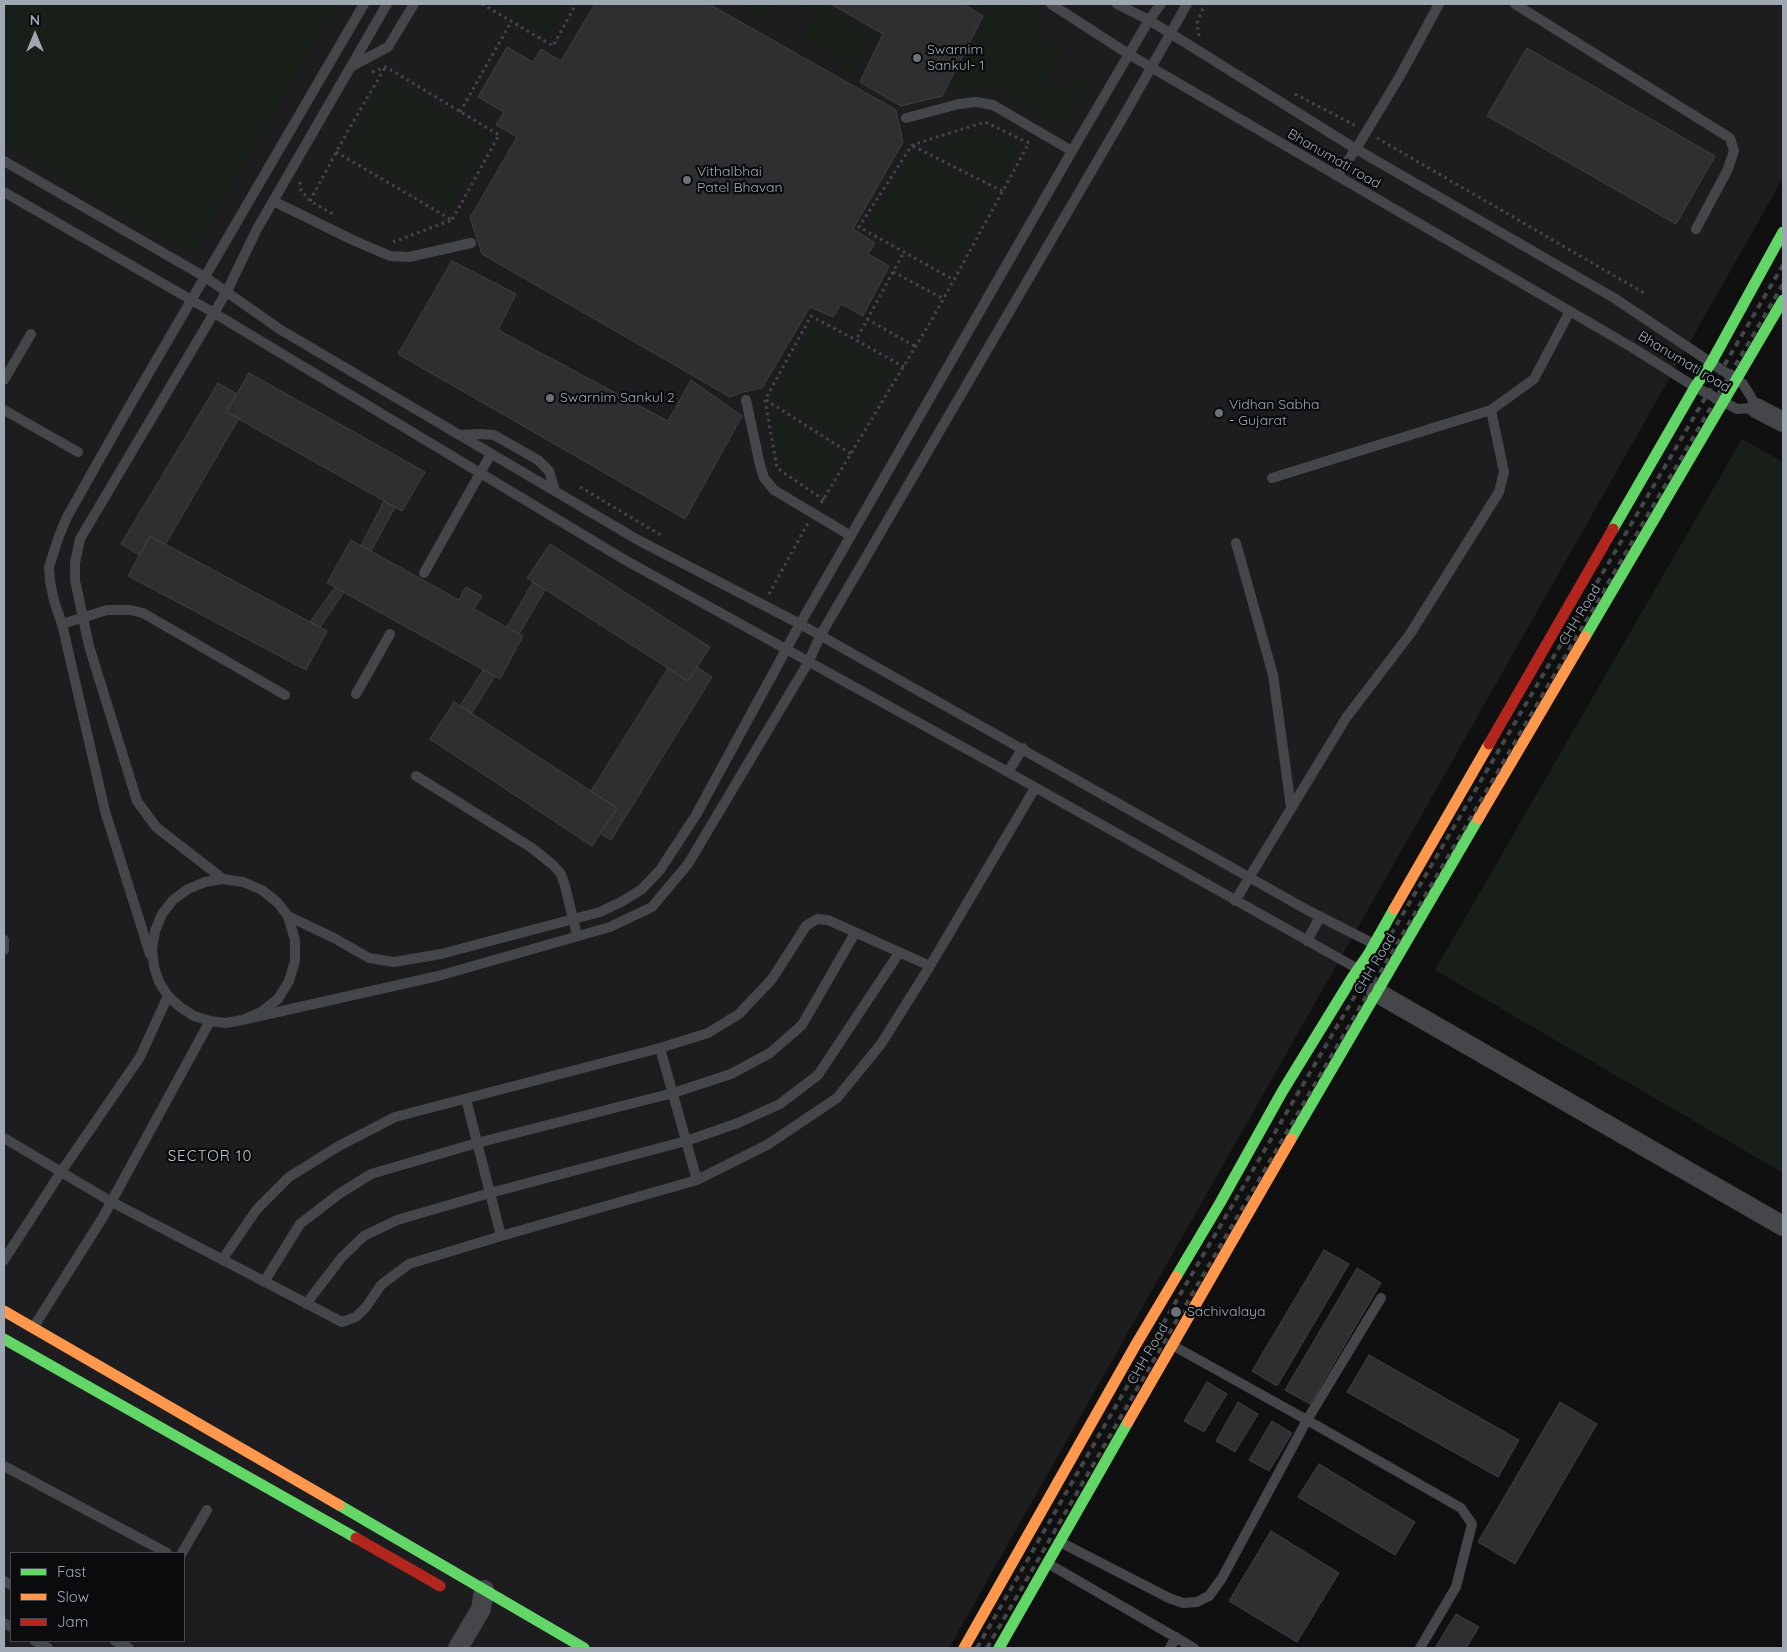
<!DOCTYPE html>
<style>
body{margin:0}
#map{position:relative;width:1787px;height:1652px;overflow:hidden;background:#101010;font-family:Quicksand,sans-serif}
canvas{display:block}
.frame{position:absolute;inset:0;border:5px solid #9fa7b3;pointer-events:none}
.legend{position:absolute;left:10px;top:1552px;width:175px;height:90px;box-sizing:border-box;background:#0a0b0c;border:1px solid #46494f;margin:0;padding:6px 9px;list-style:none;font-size:15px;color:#9fa7b3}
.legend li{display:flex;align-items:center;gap:10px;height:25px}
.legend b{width:25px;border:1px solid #46494f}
.north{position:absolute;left:10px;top:10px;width:50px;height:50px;-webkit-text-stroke:4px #0a0b0c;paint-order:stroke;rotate:0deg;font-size:14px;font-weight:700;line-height:20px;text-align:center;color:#9fa7b3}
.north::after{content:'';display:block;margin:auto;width:18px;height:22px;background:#9fa7b3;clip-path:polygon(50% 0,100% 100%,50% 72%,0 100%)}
</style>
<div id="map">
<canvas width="1787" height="1652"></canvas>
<div class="frame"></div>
<ul class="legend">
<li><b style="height:6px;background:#63d668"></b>Fast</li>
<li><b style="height:6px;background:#ff974d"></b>Slow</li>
<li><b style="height:6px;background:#b3261e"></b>Jam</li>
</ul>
<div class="north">N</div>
</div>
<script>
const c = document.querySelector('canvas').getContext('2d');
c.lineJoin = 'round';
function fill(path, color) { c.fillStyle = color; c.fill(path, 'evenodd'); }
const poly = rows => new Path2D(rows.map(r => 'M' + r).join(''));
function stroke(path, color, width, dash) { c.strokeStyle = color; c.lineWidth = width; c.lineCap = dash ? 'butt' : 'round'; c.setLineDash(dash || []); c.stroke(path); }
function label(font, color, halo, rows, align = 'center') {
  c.font = font + ' Quicksand,sans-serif'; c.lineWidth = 4.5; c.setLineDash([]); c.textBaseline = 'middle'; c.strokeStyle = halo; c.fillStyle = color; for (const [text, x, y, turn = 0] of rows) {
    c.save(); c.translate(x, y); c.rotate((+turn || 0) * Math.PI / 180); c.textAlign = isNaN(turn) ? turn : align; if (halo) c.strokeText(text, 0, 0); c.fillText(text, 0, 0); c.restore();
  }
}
fill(poly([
 [4,4,1783,4,1783,178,949,1648,4,1648],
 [11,1553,184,1553,184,1641,11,1641]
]), '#1d1d1f');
fill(poly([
 [4,4,337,4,192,255,4,144],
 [495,4,567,4,549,36],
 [741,4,775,4,766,19],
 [800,4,820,4,873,34,850,76,838,71,844,60,803,38,818,14],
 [975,4,1025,4,1046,16,1036,36,1063,50,1048,81,1065,89,1075,72,1087,82,1071,116,1050,123,992,86,950,91,989,13],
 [387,77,488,137,450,210,345,149],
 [984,130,1019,148,1001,185,928,146,926,144],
 [913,152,994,194,954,269,867,225],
 [813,323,895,368,849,443,772,399],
 [772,414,843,454,822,490,781,464],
 [1742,439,1783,462,1783,1173,1435,970]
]), '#181f19');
const building = poly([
 [595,4,709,4,896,110,903,142,853,229,875,243,868,254,889,266,863,316,841,304,833,317,810,307,762,388,743,392,730,397,482,254,470,218,517,137,496,125,504,112,478,97,507,47,533,62,541,49,561,61,595,4],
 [831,4,963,4,983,16,942,96,901,106,860,82,883,34,831,4],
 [1527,48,1715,156,1676,224,1487,116,1527,48],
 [452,261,516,294,498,330,668,421,691,380,742,416,685,519,398,354,452,261],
 [249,373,425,472,402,511,226,412,249,373],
 [218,383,237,394,226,412,239,418,165,545,150,536,140,555,121,544,218,383],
 [384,501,395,507,371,551,361,546,384,501],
 [150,536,327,631,306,670,128,576,150,536],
 [351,540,459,600,466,587,482,596,474,609,523,636,500,679,327,583,351,540],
 [550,544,710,647,688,681,527,578,550,544],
 [533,582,545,590,519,634,507,627,533,582],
 [335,587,344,592,320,627,310,622,335,587],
 [697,667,712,677,611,840,600,833,617,808,591,791,668,668,688,681,697,667],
 [483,670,495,676,472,713,460,706,483,670],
 [454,702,617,808,592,846,430,739,454,702],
 [1324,1250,1349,1264,1277,1386,1252,1371,1324,1250],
 [1357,1268,1381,1283,1310,1404,1285,1390,1357,1268],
 [1369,1355,1519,1440,1498,1477,1347,1392,1369,1355],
 [1207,1382,1227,1394,1204,1432,1184,1421,1207,1382],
 [1238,1402,1258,1414,1235,1452,1216,1441,1238,1402],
 [1560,1402,1597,1424,1515,1564,1478,1542,1560,1402],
 [1272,1421,1292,1433,1269,1471,1249,1460,1272,1421],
 [1319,1464,1415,1522,1395,1555,1298,1497,1319,1464],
 [1271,1531,1339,1573,1297,1642,1229,1601,1271,1531],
 [1456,1614,1479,1627,1466,1648,1435,1648,1456,1614]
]);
fill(building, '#2f2f31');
stroke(building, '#3e4044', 1);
stroke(poly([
 [482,4,553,46,576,4],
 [1199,36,1197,23,1205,4],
 [372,72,386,67,499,135,452,220],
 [1295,94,1356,126],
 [460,112,511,22],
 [1377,138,1644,293],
 [913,146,1002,191],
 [336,152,452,220,393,242],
 [300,182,301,190,310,201,333,214],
 [310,201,346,134,386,66],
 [893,272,944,299],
 [867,319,916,347],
 [904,367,856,340,904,252],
 [766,400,851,454],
 [580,487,664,537],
 [824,500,777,468,765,400,811,316,856,340],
 [821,503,931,321,954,280,1006,185,1029,143,985,122,912,145,859,227,954,280],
 [769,594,808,523]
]), '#45474b', 3, [2.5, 4]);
stroke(poly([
 [1051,4,1130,55,1633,348,1695,387,1737,409,1756,408,1751,397,1743,384,1614,298,1356,149,1149,20,1117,4],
 [1515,4,1730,138,1734,151,1727,171,1696,229],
 [352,66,388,47,414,4],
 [906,118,959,104,976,102,993,105,1072,151],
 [4,161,205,277,281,330,638,540,800,624,1309,911,1374,944],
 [1337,176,1356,149,1400,76,1439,4],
 [4,192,214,313,625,560,1008,772,1358,969],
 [273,201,355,241,390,256,409,257,471,243],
 [4,380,31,334],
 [746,400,760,465,764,478,774,490,851,536],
 [4,410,78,452],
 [459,435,479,434,494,435,538,460,549,471,555,491],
 [1272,478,1491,410,1534,379,1570,311],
 [1236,543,1273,675,1291,807],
 [424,573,491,454],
 [62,624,107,610,130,610,143,613,285,695],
 [356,694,390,634],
 [1008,772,1023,748],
 [416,776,532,848,553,865,561,874,565,886,577,935],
 [223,879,156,827,137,801,89,646,75,580,75,563,80,539,227,291,257,229,387,4],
 [1235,901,1346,718,1410,634,1499,492,1504,472,1491,410],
 [288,916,334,938,369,958,394,962,441,954,600,912,621,902,642,889,660,870,696,815,800,624,1072,151,1149,20,1161,4],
 [4,940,4,950],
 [1307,941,1320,917],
 [150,954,105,811,62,624,54,601,50,581,49,567,59,536,67,517,129,407,364,4],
 [242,1020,261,1012,278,999,289,981,295,961,295,940,288,916,278,903,262,890,243,882,223,879,205,882,188,889,173,900,162,914,155,931,152,949,154,967,159,982,168,996,180,1007,194,1016,210,1021,226,1023,242,1020,438,976,610,927,652,907,688,864,809,661,820,636,1126,112,1187,4],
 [660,1048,697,1180],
 [466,1099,501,1236],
 [4,1138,110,1201,342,1322,356,1317,366,1307,381,1285,409,1264,501,1236,697,1180,767,1145,837,1098,881,1044,930,966,1035,788],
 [4,1260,61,1172,140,1057,168,996],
 [222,1260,257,1209,289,1177,339,1146,395,1117,660,1048,708,1033,739,1014,772,979,806,926,817,919,828,920,930,966],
 [264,1282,300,1224,339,1194,371,1174,477,1143,673,1093,731,1074,770,1053,802,1025,855,933],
 [306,1304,342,1257,364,1236,397,1220,490,1193,686,1141,738,1123,780,1104,818,1075,899,953],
 [33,1328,103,1217,210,1021],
 [1172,1345,1307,1420,1461,1508,1472,1524,1456,1587,1420,1648],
 [4,1466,167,1553],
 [1060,1542,1169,1598,1183,1603,1197,1602,1209,1596,1222,1578,1307,1420,1381,1298],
 [182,1553,207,1510],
 [1049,1564,1194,1648],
 [4,1581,11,1585],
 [4,1623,11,1627],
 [35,1641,48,1648],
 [115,1641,129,1648],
 [1170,1648,1176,1637]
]), '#444649', 10);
stroke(poly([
 [1756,408,1783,422],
 [1376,992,1783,1226],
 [458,1648,481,1609,484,1590]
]), '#444649', 20);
stroke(poly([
 [1613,529,1695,387,1711,363,1783,232],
 [1585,637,1783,300],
 [1291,1139,1478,819],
 [1176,1277,1220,1203,1282,1092,1352,978,1368,955,1394,909],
 [4,1339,356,1538],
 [339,1505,584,1648],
 [999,1648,1128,1422]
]), '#63d668', 11);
stroke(poly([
 [1478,819,1585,637],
 [1394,909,1489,744],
 [4,1311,339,1505],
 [1128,1422,1291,1139],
 [964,1648,1135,1346,1176,1277]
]), '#ff974d', 11);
stroke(poly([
 [1489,744,1613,529],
 [356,1538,440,1586]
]), '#b3261e', 11);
stroke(poly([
 [977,1648,1171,1310,1783,265],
 [987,1648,1181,1313,1783,284]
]), '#444649', 4, [6, 5]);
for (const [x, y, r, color] of [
 [917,58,5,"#6d727a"],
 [687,180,5,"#6d727a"],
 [550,398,5,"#6d727a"],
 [1219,413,5,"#6d727a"],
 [1176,1312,6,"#6d727a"]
]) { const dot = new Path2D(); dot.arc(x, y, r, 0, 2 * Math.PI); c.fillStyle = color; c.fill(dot); stroke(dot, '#0a0b0c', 2); }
label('14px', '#9fa7b3', '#0a0b0c', [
 ["Swarnim",927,50],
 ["Sankul- 1",927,66],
 ["Vithalbhai",697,172],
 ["Patel Bhavan",697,188],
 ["Swarnim Sankul 2",560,398],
 ["Vidhan Sabha",1229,405],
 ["- Gujarat",1229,421],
 ["Sachivalaya",1187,1312]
], 'left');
label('14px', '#9fa7b3', '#0a0b0c', [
 ["Bhanumati road",1334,159,30],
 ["Bhanumati road",1684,362,31],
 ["CHH Road",1580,615,-59],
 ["CHH Road",1375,964,-59],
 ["CHH Road",1148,1354,-60]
]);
c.letterSpacing = '1px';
label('15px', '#c0c6cf', '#0a0b0c', [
 ["SECTOR 10",210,1156]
]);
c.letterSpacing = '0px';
</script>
